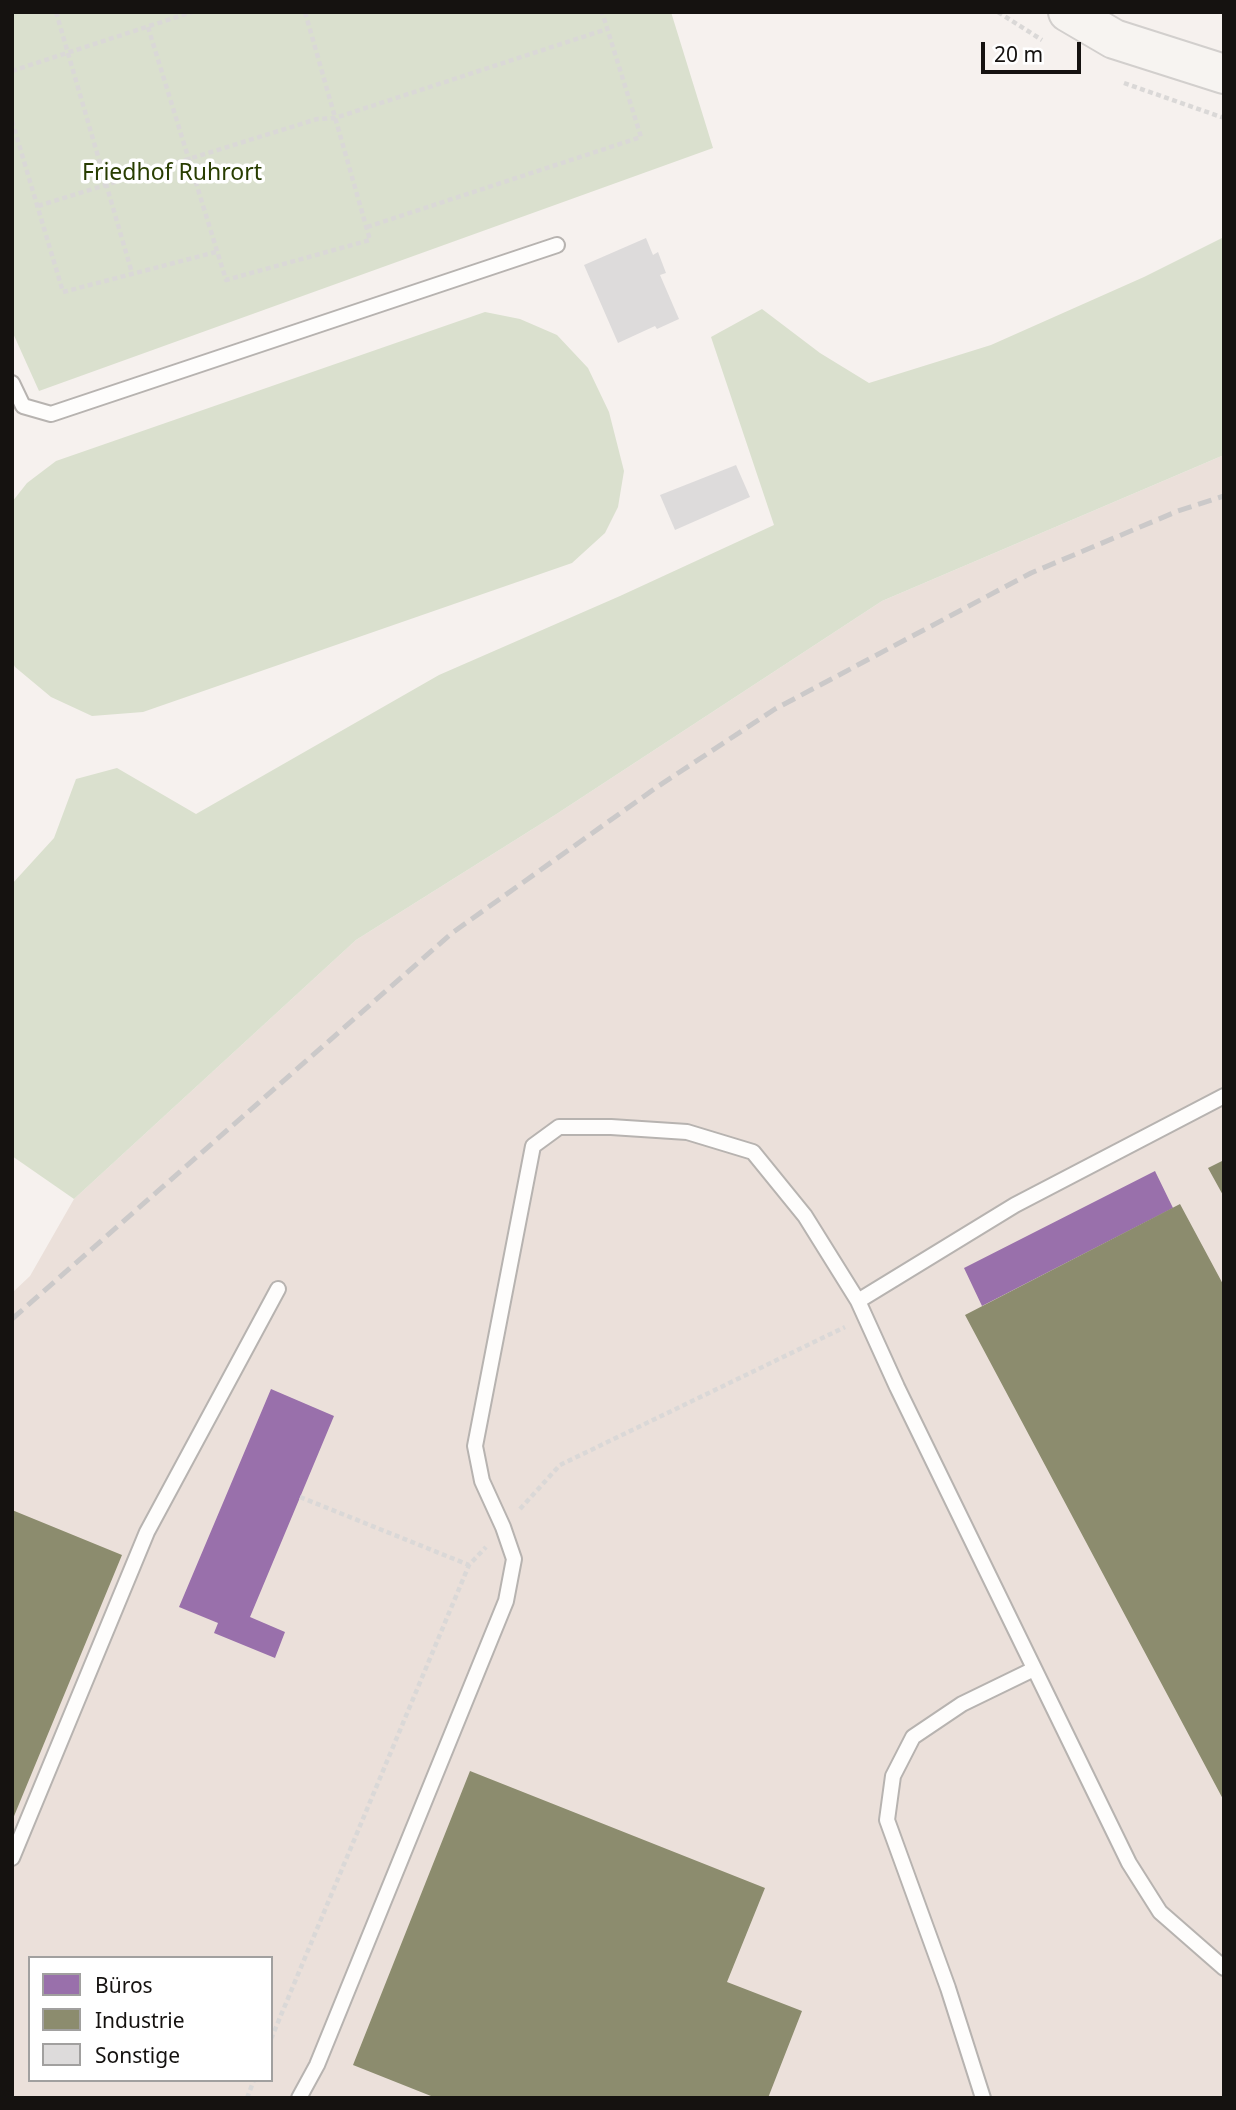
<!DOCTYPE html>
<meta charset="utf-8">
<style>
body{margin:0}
#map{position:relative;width:1236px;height:2110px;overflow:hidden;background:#f6f1ee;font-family:"Noto Sans",sans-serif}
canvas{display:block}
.frame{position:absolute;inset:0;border:14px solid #151210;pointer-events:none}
.legend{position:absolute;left:28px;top:1956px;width:245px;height:126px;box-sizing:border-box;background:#fff;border:2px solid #a1a09f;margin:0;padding:9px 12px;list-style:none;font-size:21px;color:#151210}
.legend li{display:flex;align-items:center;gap:14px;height:35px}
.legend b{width:35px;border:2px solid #a1a09f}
.scale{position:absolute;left:981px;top:42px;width:100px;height:32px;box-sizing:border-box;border:4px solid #151210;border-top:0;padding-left:9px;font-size:21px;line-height:24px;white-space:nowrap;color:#151210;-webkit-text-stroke:5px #fff;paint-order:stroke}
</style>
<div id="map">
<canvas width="1236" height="2110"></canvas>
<div class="frame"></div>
<ul class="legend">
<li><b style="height:19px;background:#9970ab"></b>Büros</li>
<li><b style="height:19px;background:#8c8c6e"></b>Industrie</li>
<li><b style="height:19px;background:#dddbdb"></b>Sonstige</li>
</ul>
<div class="scale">20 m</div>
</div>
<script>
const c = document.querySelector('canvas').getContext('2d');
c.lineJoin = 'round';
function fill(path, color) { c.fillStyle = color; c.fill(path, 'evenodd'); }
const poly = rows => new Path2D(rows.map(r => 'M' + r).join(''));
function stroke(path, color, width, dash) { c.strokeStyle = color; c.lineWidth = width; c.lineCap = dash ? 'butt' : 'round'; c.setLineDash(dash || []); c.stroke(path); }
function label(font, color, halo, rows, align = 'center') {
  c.font = font + ' "Noto Sans",sans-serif'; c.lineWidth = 7; c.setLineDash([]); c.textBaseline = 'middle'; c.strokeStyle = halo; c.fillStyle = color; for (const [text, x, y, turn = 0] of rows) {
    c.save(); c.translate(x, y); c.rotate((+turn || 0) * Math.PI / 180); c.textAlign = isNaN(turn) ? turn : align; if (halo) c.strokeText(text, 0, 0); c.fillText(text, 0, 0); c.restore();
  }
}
fill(poly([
 [1224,455,1224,2098,12,2098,12,1293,30,1276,74,1199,356,940,555,815,882,601],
 [30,1958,271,1958,271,2080,30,2080]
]), '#ebe0da');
fill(poly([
 [12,12,671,12,713,148,39,391,12,331],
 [1224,237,1224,455,882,601,555,815,356,940,74,1199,12,1156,12,884,54,838,76,779,117,768,196,814,439,675,620,596,774,525,711,337,762,309,820,353,869,383,991,345,1144,277],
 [485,312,520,319,557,335,588,368,609,412,624,471,618,507,605,533,572,563,143,712,92,716,51,697,15,667,12,661,12,502,27,483,56,461]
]), '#dae0ce');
fill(poly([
 [1155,1171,1173,1208,982,1306,964,1268],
 [271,1389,334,1416,250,1617,285,1632,275,1658,214,1633,218,1623,179,1607]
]), '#9970ab');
fill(poly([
 [1224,1160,1224,1197,1208,1168],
 [1180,1204,1224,1286,1224,1801,965,1315],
 [12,1510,122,1555,12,1821],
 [470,1771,765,1888,727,1982,802,2011,768,2098,436,2098,353,2065]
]), '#8c8c6e');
fill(poly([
 [646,238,653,255,658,252,666,273,660,275,679,319,657,329,655,326,618,343,584,265],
 [736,465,750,497,675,530,660,495]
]), '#dddbdb');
const service = poly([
 [12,383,23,406,51,414,557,245],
 [858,1301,1015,1205,1224,1096],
 [12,1858,147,1532,278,1289],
 [299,2098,317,2065,506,1601,514,1559,503,1527,482,1481,475,1446,533,1146,559,1127,611,1127,687,1132,753,1152,805,1216,858,1301,897,1387,1129,1863,1160,1912,1224,1968],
 [983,2098,948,1988,887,1820,893,1776,913,1737,962,1704,1034,1669]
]);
const primary = poly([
 [1068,12,1114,39,1224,74]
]);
stroke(service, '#b7b3b0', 18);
stroke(primary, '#d2cfcd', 42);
stroke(poly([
 [56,12,132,273],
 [998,12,1042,40],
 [148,27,226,280,370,240,305,12],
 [12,71,192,12],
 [1124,83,1224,118],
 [12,121,63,292,216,252],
 [38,206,317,119,335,118,607,29],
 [367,227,641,137,602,12],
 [300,1497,469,1565],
 [520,1509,560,1465,845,1327],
 [271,2039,469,1565,486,1547],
 [247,2098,254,2080]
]), '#dad8d7', 4.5, [5, 3.5]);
stroke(service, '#fefdfc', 14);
stroke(primary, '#f7f4f1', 38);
stroke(poly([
 [12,1319,452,933,657,787,775,709,1031,573,1178,511,1224,496]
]), '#cbc9c9', 5, [14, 7]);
label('23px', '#283d01', '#fff', [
 ["Friedhof Ruhrort",172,173]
]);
</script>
